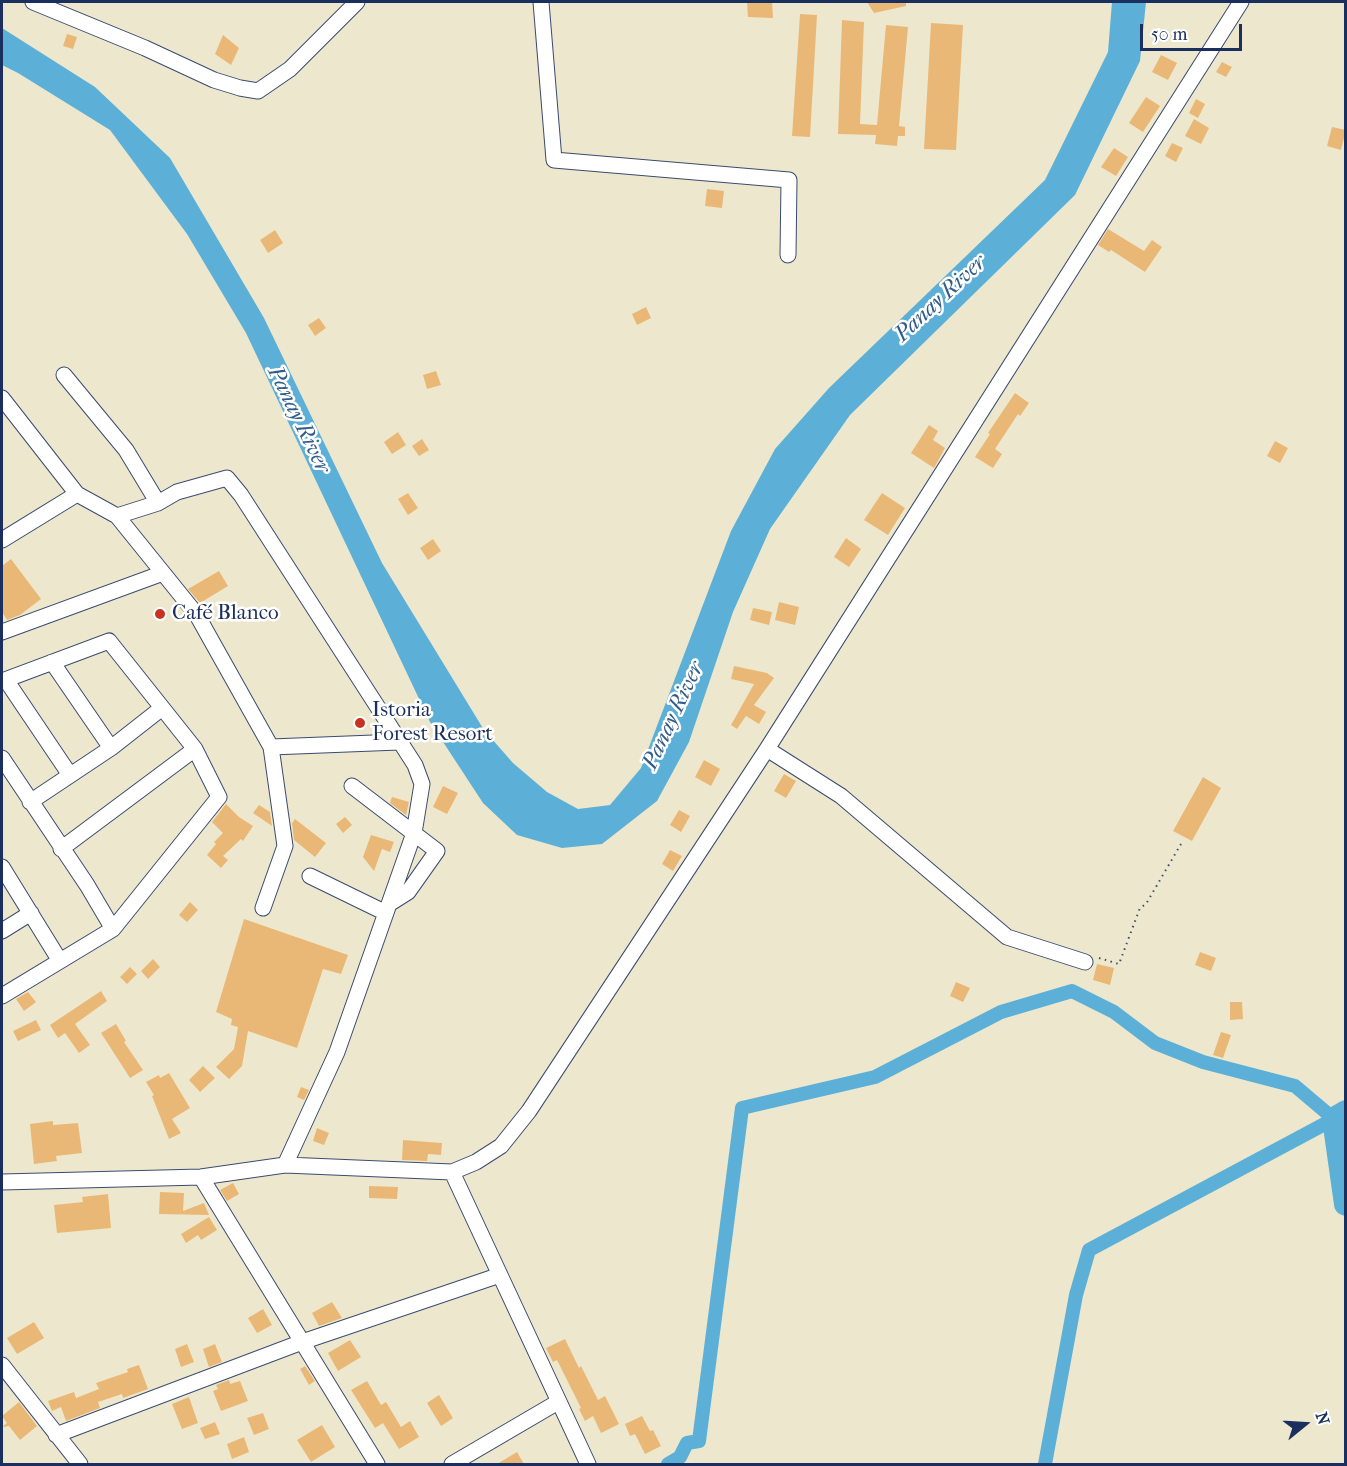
<!DOCTYPE html>
<meta charset="utf-8">
<style>
body{margin:0}
#map{position:relative;width:1347px;height:1466px;overflow:hidden;background:#ede8cd;font-family:"IM FELL French Canon",serif}
canvas{display:block}
.frame{position:absolute;inset:0;border:3px solid #1b2f5e;pointer-events:none}
.north{position:absolute;left:1275px;top:1394px;width:60px;height:60px;-webkit-text-stroke:4px #fff;paint-order:stroke;rotate:72deg;font-size:16px;font-weight:700;line-height:24px;text-align:center;color:#1b2f5e}
.north::after{content:'';display:block;margin:auto;width:21px;height:27px;background:#1b2f5e;clip-path:polygon(50% 0,100% 100%,50% 72%,0 100%)}
.scale{position:absolute;left:1140px;top:24px;width:102px;height:27px;box-sizing:border-box;border:3px solid #1b2f5e;border-top:0;padding-left:8px;font-size:18px;line-height:21px;white-space:nowrap;color:#1b2f5e;-webkit-text-stroke:4px #fff;paint-order:stroke}
</style>
<div id="map">
<canvas width="1347" height="1466"></canvas>
<div class="frame"></div>
<div class="north">N</div>
<div class="scale">50 m</div>
</div>
<script>
const c = document.querySelector('canvas').getContext('2d');
c.lineJoin = 'round';
function fill(path, color) { c.fillStyle = color; c.fill(path, 'evenodd'); }
const poly = rows => new Path2D(rows.map(r => 'M' + r).join(''));
function stroke(path, color, width, dash) { c.strokeStyle = color; c.lineWidth = width; c.lineCap = dash ? 'butt' : 'round'; c.setLineDash(dash || []); c.stroke(path); }
function label(font, color, halo, rows, align = 'center') {
  c.font = font + ' "IM FELL French Canon",serif'; c.lineWidth = 5; c.setLineDash([]); c.textBaseline = 'middle'; c.strokeStyle = halo; c.fillStyle = color; for (const [text, x, y, turn = 0] of rows) {
    c.save(); c.translate(x, y); c.rotate((+turn || 0) * Math.PI / 180); c.textAlign = isNaN(turn) ? turn : align; if (halo) c.strokeText(text, 0, 0); c.fillText(text, 0, 0); c.restore();
  }
}
fill(poly([
 [1112,2,1146,2,1140,61,1075,195,850,415,770,529,733,612,689,742,657,801,602,844,562,848,517,835,483,803,430,722,246,333,187,234,110,130,18,73,2,65,2,28,95,87,170,158,264,318,382,563,484,730,513,763,547,792,578,809,610,805,641,768,731,531,775,449,829,388,1045,180,1108,52]
]), '#5cb0d8');
stroke(poly([
 [668,1464,680,1457,687,1443,699,1441,742,1108,875,1077,1001,1012,1072,991,1114,1012,1155,1043,1203,1062,1295,1086,1334,1119,1089,1250,1076,1295,1045,1464]
]), '#5cb0d8', 14);
stroke(poly([
 [1346,1112,1334,1119,1346,1204]
]), '#5cb0d8', 24);
fill(poly([
 [747,2,772,2,773,18,748,17],
 [867,2,906,2,906,6,874,13],
 [800,14,817,15,810,137,792,136],
 [842,20,864,22,860,124,877,125,886,25,908,27,899,126,905,127,905,136,898,136,897,146,875,144,876,135,838,134],
 [931,23,963,25,956,150,924,149],
 [67,34,77,37,73,49,63,46],
 [223,35,239,48,231,65,215,54],
 [1161,55,1177,63,1168,80,1152,72],
 [1222,62,1232,67,1226,77,1216,72],
 [1146,97,1160,106,1143,132,1129,123],
 [1196,99,1205,104,1198,118,1189,113],
 [1194,119,1209,128,1201,144,1185,136],
 [1332,127,1346,130,1341,150,1327,146],
 [1172,143,1183,148,1176,162,1165,156],
 [1114,148,1128,157,1116,176,1101,167],
 [707,189,724,191,722,208,705,206],
 [1108,229,1144,251,1152,240,1162,247,1145,272,1111,250,1109,252,1098,245],
 [275,230,283,243,268,253,260,240],
 [646,307,651,318,637,325,632,314],
 [319,318,326,328,315,336,308,325],
 [436,371,441,385,427,389,423,375],
 [1015,393,1029,403,1020,416,1018,414,995,449,1002,454,993,468,975,457,990,434,988,433],
 [929,425,938,431,933,440,945,448,934,468,911,453],
 [398,432,406,445,392,454,384,442],
 [422,439,429,450,419,456,412,446],
 [1275,441,1288,448,1280,463,1267,456],
 [408,493,418,508,408,515,398,499],
 [882,493,905,508,888,535,864,520],
 [846,538,861,549,849,567,834,557],
 [433,539,441,551,428,560,420,548],
 [11,559,41,599,20,615,7,620,2,612,2,566],
 [219,571,228,586,200,603,188,589],
 [779,602,799,607,795,625,775,620],
 [753,608,772,612,769,625,750,620],
 [734,666,767,673,774,678,754,705,766,712,759,724,746,716,737,729,731,725,754,684,731,679],
 [704,760,720,769,711,786,695,777],
 [784,774,796,781,786,798,774,791],
 [1203,777,1221,788,1192,841,1173,831],
 [443,786,458,793,447,814,433,807],
 [392,797,409,802,406,815,390,803],
 [226,804,239,817,253,826,243,841,241,839,223,856,228,860,221,868,207,855,216,844,214,842,223,833,212,822],
 [259,805,270,812,272,826,253,813],
 [679,810,690,816,681,832,670,825],
 [345,817,352,825,343,833,336,824],
 [295,819,326,843,315,857,294,840,292,823],
 [371,835,394,842,390,852,382,849,374,871,363,857],
 [670,850,682,856,673,871,662,864],
 [190,902,198,910,187,922,179,915],
 [244,919,348,955,341,974,323,969,297,1048,248,1031,242,1066,229,1079,216,1067,234,1049,238,1027,231,1025,232,1019,216,1012],
 [1200,952,1216,958,1211,971,1195,965],
 [153,959,160,967,148,979,141,971],
 [1097,964,1114,968,1110,985,1093,980],
 [130,967,137,974,127,984,120,977],
 [956,982,970,988,963,1002,950,996],
 [101,991,107,1001,75,1024,90,1045,79,1053,65,1033,58,1038,50,1025],
 [28,992,36,1002,24,1011,16,999],
 [1230,1002,1242,1002,1243,1019,1230,1020],
 [36,1020,41,1030,18,1041,13,1031],
 [116,1024,126,1041,124,1042,143,1070,130,1078,101,1033],
 [1221,1032,1231,1035,1223,1058,1213,1055],
 [203,1066,215,1078,200,1092,189,1080],
 [169,1073,190,1108,172,1119,181,1133,169,1139,152,1096,154,1095,146,1082,159,1075,160,1078],
 [301,1087,309,1090,304,1100,297,1097],
 [53,1121,53,1125,78,1123,82,1153,56,1156,57,1161,34,1164,30,1124],
 [317,1128,329,1133,324,1145,313,1141],
 [403,1140,442,1143,441,1155,428,1154,427,1161,402,1160],
 [233,1183,239,1194,227,1201,220,1190],
 [369,1186,398,1187,397,1199,369,1198],
 [160,1192,184,1193,183,1211,204,1203,209,1215,159,1214],
 [108,1194,111,1228,57,1233,54,1205,83,1202,82,1197],
 [209,1217,217,1230,201,1240,198,1235,186,1243,181,1234],
 [332,1302,342,1318,319,1326,312,1313],
 [263,1309,272,1325,257,1333,248,1318],
 [34,1322,44,1338,17,1354,7,1338],
 [565,1339,579,1368,581,1366,598,1400,605,1396,619,1424,601,1433,593,1416,585,1421,579,1409,581,1408,557,1360,553,1362,546,1348],
 [350,1340,361,1357,338,1371,328,1353],
 [187,1344,194,1362,181,1367,175,1349],
 [215,1344,222,1362,209,1367,203,1349],
 [139,1365,148,1389,123,1398,122,1394,98,1402,100,1408,66,1421,61,1407,52,1411,48,1401,74,1392,76,1398,99,1389,96,1383,128,1372,127,1369],
 [305,1366,315,1381,309,1385,300,1369],
 [229,1380,230,1384,240,1381,248,1401,221,1411,213,1391,218,1389,216,1385],
 [367,1381,381,1405,386,1402,401,1427,410,1421,419,1437,399,1449,383,1423,375,1428,351,1390],
 [439,1395,453,1418,441,1426,427,1403],
 [189,1397,198,1423,182,1429,172,1404],
 [19,1402,37,1426,20,1440,9,1426,4,1427,3,1426,7,1423,2,1416],
 [263,1413,269,1429,254,1435,247,1418],
 [642,1416,650,1431,653,1430,661,1446,645,1454,635,1434,630,1436,625,1424],
 [215,1422,220,1434,205,1439,200,1428],
 [322,1425,335,1447,311,1462,297,1440],
 [244,1437,249,1452,232,1459,227,1444],
 [517,1452,524,1464,497,1464]
]), '#eab876');
const minor = poly([
 [33,2,145,48,214,80,240,88,258,91,290,69,357,2],
 [541,2,554,160,789,180,788,255],
 [64,375,126,450,158,503],
 [2,398,77,494],
 [117,516,158,503,177,492,227,478,241,495,415,765,422,784,414,833,337,1052,285,1165],
 [2,540,77,494,117,516,197,615,271,747,285,846,263,908],
 [2,632,163,573],
 [52,662,111,748],
 [6,680,70,775],
 [2,681,109,641,195,749,61,849],
 [271,747,399,742],
 [767,749,841,796,1007,937,1085,962],
 [2,758,87,885,113,929],
 [352,786,437,851,408,892,389,904],
 [30,802,111,748,162,708],
 [2,867,60,961],
 [310,876,386,913],
 [2,931,31,913],
 [2,996,113,929,219,797,195,749],
 [452,1172,588,1464],
 [201,1177,377,1464],
 [2,1182,201,1177,285,1165,452,1172,476,1162,501,1146,529,1111,767,749,1241,2],
 [2,1365,80,1464],
 [56,1435,302,1342,500,1275],
 [452,1464,558,1402]
]);
stroke(minor, '#3a4b6f', 17);
stroke(poly([
 [1099,958,1119,964,1140,908,1146,904,1181,844]
]), '#3a4b6f', 2, [1.5, 4.5]);
stroke(minor, '#fff', 15);
for (const [x, y, r, color] of [
 [160,614,6,"#c8321e"],
 [360,723,6,"#c8321e"]
]) { const dot = new Path2D(); dot.arc(x, y, r, 0, 2 * Math.PI); c.fillStyle = color; c.fill(dot); stroke(dot, '#fff', 2); }
label('21px', '#1b2f5e', '#fff', [
 ["Café Blanco",172,614],
 ["Istoria",372,711],
 ["Forest Resort",372,735]
], 'left');
label('italic 22px', '#325c89', '#fff', [
 ["Panay River",941,299,-43],
 ["Panay River",298,420,64],
 ["Panay River",674,716,-65]
]);
</script>
